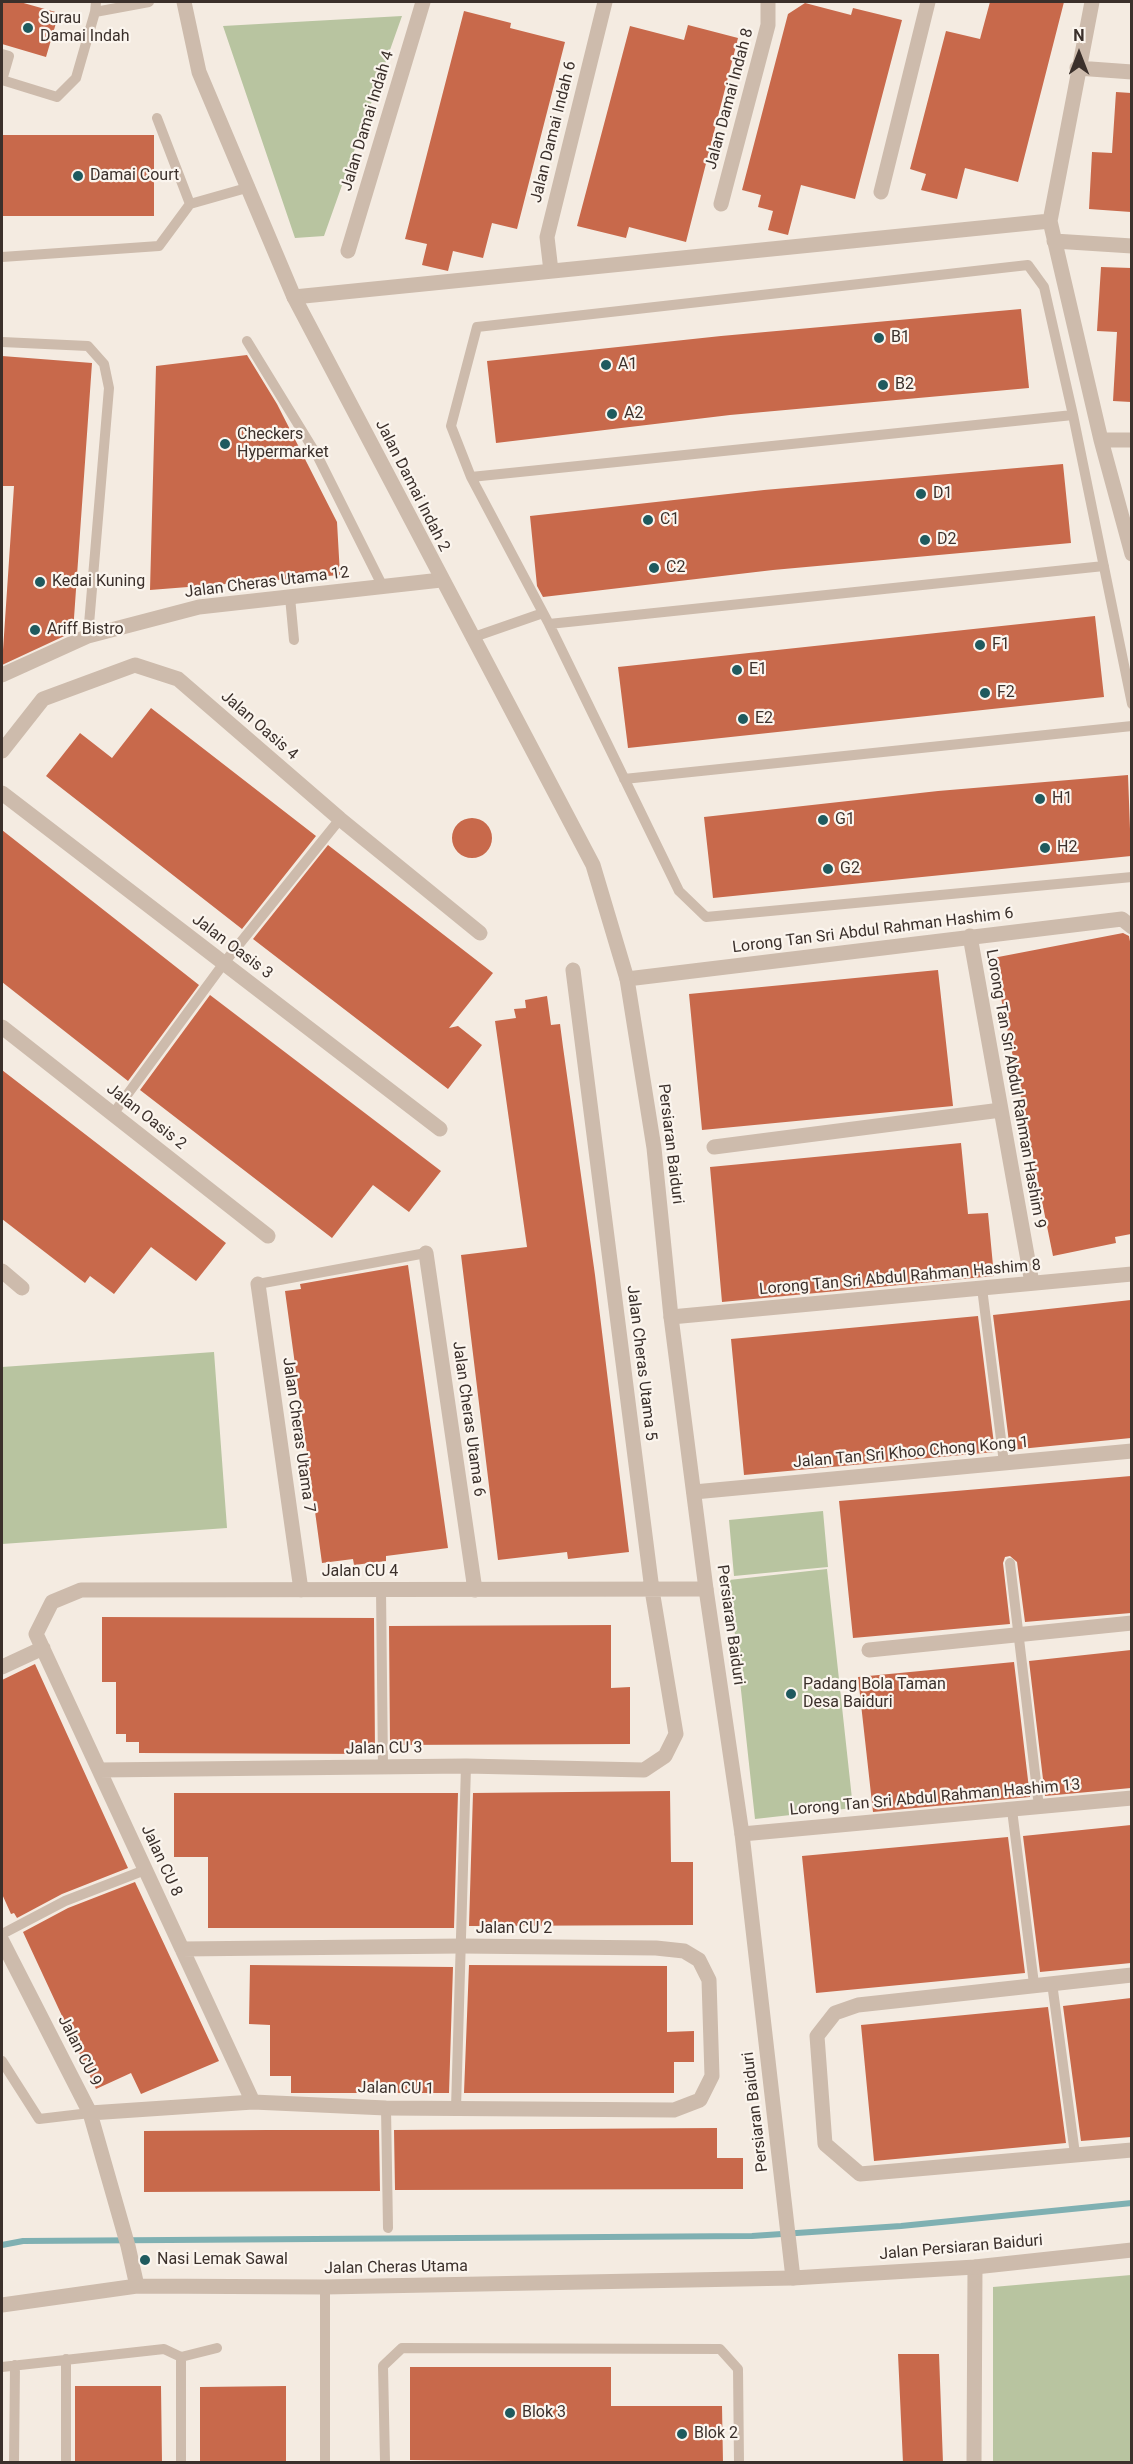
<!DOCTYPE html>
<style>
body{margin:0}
#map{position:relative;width:1133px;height:2464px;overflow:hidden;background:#f4ebe1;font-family:Roboto,sans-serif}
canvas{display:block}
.frame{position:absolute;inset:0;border:3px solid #3b302b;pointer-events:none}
.north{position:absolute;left:1049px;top:24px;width:60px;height:60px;-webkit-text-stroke:4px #fbf5ee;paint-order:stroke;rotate:0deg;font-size:16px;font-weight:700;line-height:24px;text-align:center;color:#3b302b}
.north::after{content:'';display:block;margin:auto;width:21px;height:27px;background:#3b302b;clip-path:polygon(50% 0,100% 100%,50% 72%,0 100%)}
</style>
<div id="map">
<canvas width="1133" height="2464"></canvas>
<div class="frame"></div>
<div class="north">N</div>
</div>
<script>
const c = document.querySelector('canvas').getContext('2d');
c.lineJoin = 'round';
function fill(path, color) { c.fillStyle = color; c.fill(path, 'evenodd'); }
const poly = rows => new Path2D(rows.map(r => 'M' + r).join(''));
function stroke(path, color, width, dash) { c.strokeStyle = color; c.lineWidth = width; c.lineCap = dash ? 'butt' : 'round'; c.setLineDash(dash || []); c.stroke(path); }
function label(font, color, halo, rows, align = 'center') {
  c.font = font + ' Roboto,sans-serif'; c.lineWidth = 4.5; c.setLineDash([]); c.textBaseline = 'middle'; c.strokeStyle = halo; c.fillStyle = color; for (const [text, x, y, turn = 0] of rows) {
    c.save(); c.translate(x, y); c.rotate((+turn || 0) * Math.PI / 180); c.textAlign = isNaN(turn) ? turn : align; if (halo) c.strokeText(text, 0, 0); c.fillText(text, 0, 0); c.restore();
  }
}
fill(poly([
 [402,16,324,236,295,238,223,26],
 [214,1352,227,1528,2,1544,2,1367],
 [823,1511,828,1567,734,1576,729,1520],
 [827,1569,853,1808,755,1819,729,1580],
 [1131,2275,1131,2462,993,2462,993,2287]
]), '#b8c4a0');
stroke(poly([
 [2,2245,23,2241,752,2236,901,2226,1132,2203]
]), '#7fb0b2', 6);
fill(poly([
 [2,2,20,2,59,13,46,57,2,44],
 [990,2,1064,2,1018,182,965,168,957,199,921,190,926,174,910,169,946,31,980,39],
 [805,3,851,15,853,8,902,20,855,199,801,185,788,235,768,230,773,211,758,207,761,195,742,190,788,14],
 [464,11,511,23,510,28,565,42,517,229,492,223,483,258,453,251,448,271,422,265,427,244,405,239],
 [688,25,738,38,686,242,629,227,626,238,577,226,630,26,684,40],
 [1116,92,1131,93,1131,212,1089,209,1092,152,1112,153],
 [2,135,154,135,154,216,2,216],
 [1101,267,1131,268,1131,402,1113,401,1117,332,1097,331],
 [1021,309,1029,388,730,415,496,443,487,361,721,336],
 [247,355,277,404,337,522,340,575,150,590,156,366],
 [2,356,92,363,73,632,2,665,14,486,2,486],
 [1063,464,1071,543,773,570,543,597,537,586,530,516,764,490],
 [1095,616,1104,697,628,748,618,667],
 [151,708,316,836,242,929,46,776,80,733,112,758],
 [1128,775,1131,856,713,898,704,817,938,791],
 '452 838a20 20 0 1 1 40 0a20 20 0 1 1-40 0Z',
 [2,830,199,985,128,1081,2,982],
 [328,845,493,973,449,1028,458,1026,482,1045,448,1089,253,939],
 [1123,933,1129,936,1131,947,1131,1234,1115,1237,1116,1243,1053,1256,993,958],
 [938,970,953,1106,702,1130,689,994],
 [210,995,441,1171,409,1212,373,1185,332,1238,140,1090],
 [547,996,551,1025,560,1024,563,1047,595,1275,629,1552,568,1559,567,1552,498,1560,461,1255,527,1247,495,1021,516,1018,514,1009,526,1008,525,1000],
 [2,1070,226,1243,196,1281,151,1247,114,1294,90,1276,85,1283,2,1219],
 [961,1143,968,1214,988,1213,994,1276,722,1302,710,1167],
 [408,1265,448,1548,386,1556,386,1561,354,1565,353,1559,322,1563,285,1291,301,1289,300,1284],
 [1131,1300,1131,1438,1010,1450,993,1315],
 [978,1316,995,1452,744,1475,731,1339],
 [1131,1476,1131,1613,1025,1622,1017,1562,1010,1556,1005,1557,1003,1563,1010,1624,853,1638,839,1501],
 [102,1617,374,1618,375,1754,139,1753,139,1742,126,1742,126,1734,116,1734,116,1682,102,1682],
 [611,1625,611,1688,630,1687,630,1744,390,1745,389,1626],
 [1131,1650,1131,1788,1045,1796,1029,1661],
 [1014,1662,1030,1797,873,1812,858,1677],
 [35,1664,128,1868,62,1894,17,1918,14,1913,11,1914,2,1894,2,1680],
 [670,1791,671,1862,693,1862,693,1925,469,1926,473,1793],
 [174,1793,458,1793,454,1928,208,1928,208,1857,174,1857],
 [1131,1825,1131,1963,1040,1972,1023,1836],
 [1008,1837,1025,1973,816,1993,802,1856],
 [135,1882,219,2061,141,2094,131,2073,96,2089,23,1932,68,1908],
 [250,1965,453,1967,449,2093,291,2093,291,2076,270,2076,270,2025,249,2024],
 [469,1965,667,1966,667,2032,694,2031,694,2062,674,2062,674,2093,464,2093],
 [1131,1998,1131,2137,1081,2141,1063,2006],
 [1048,2007,1066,2143,874,2161,861,2025],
 [717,2128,717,2158,743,2158,743,2189,395,2190,394,2130],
 [266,2130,379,2130,380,2191,144,2192,144,2131],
 [898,2354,939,2354,943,2463,903,2463],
 [410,2367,611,2367,611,2406,722,2406,723,2463,410,2460],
 [75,2386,161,2386,162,2463,75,2463],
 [286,2386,286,2463,200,2463,200,2387]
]), '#c8694b');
stroke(poly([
 [95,12,149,2],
 [2,54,9,56,2,80,57,97,76,78,95,12,96,2],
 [157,118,190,204],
 [2,257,159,246,190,204,250,187],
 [247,341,318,457,383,587],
 [2,342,88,346,104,364,109,388,88,636],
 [471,477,1073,415],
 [290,597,294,640],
 [549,624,1104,566],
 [471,638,543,613],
 [1132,704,1073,415,1044,287,1028,265,477,327,451,426,471,477,549,624,679,891,706,917,1132,877],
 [624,779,1132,726],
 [113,1114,224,963,340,819],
 [258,1284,426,1253],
 [982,1288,1004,1463],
 [1010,1563,1039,1807],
 [381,1590,383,1767],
 [1012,1810,1034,1984],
 [2,1934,65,1901,145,1870],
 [1052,1983,1075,2154],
 [2,2061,39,2119,90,2113],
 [386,2108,388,2228],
 [456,2108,466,1766],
 [325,2287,325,2462],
 [181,2357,181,2462],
 [2,2367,164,2349,181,2357,217,2348],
 [14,2462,15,2365],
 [66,2462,66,2359],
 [385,2462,383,2366,402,2348,720,2349,738,2369,739,2462]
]), '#cdbbac', 10);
stroke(poly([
 [1092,2,1050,221,1101,440,1132,554],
 [1077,68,1132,72],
 [881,192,928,2],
 [721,204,768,25,768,2],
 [1054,241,1132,246],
 [348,251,423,2],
 [551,271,547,237,605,2],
 [294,297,1050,221],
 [1101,440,1132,440],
 [2,675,88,636,199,607,441,580],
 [2,751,43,699,135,665,178,679,340,819,480,933],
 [2,793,440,1129],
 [970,936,1032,1283],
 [627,979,1122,919,1132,927],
 [2,1027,268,1236],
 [714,1147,1001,1110],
 [426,1253,475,1590],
 [2,1271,22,1288],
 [258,1284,301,1590],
 [671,1317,1132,1274],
 [694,1492,1132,1451],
 [869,1650,1132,1623],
 [2,1667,43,1648],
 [99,1770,466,1766,644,1770,665,1756,676,1734,652,1590,573,970],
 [742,1834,1132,1798],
 [2,1941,90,2113,128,2246,137,2286],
 [1132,1975,858,2005,835,2013,817,2036,825,2144,860,2174,1132,2150],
 [253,2102,36,1634,52,1602,81,1590,706,1589],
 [90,2113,253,2102,386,2108,674,2110,700,2100,712,2076,709,1980,699,1960,684,1951,656,1948,461,1946,182,1949],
 [2,2305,137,2286,325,2287,793,2278],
 [974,2462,975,2267]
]), '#cdbbac', 15);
stroke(poly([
 [184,2,199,72,294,297,593,865,627,979,654,1148,671,1317,706,1589,742,1834,793,2278,975,2267,1132,2250]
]), '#cdbbac', 15);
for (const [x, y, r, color] of [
 [28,28,6,"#1f5a5e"],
 [78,176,6,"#1f5a5e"],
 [879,338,6,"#1f5a5e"],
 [606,365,6,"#1f5a5e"],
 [883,385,6,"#1f5a5e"],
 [612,414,6,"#1f5a5e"],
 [225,444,6,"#1f5a5e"],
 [921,494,6,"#1f5a5e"],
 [648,520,6,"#1f5a5e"],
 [925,540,6,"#1f5a5e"],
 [654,568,6,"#1f5a5e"],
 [40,582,6,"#1f5a5e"],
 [35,630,6,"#1f5a5e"],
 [980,645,6,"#1f5a5e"],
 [737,670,6,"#1f5a5e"],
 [985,693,6,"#1f5a5e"],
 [743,719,6,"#1f5a5e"],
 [1040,799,6,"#1f5a5e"],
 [823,820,6,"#1f5a5e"],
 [1045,848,6,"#1f5a5e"],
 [828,869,6,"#1f5a5e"],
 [791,1694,6,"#1f5a5e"],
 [145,2260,6,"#1f5a5e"],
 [510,2413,6,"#1f5a5e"],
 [682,2434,6,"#1f5a5e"]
]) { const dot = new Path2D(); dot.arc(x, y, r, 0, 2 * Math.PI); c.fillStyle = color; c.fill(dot); stroke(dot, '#fbf5ee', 2); }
label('16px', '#3b302b', '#fbf5ee', [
 ["Surau",40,19],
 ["Damai Indah",40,37],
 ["Damai Court",90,176],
 ["B1",891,338],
 ["A1",618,365],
 ["B2",895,385],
 ["A2",624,414],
 ["Checkers",237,435],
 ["Hypermarket",237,453],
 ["D1",933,494],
 ["C1",660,520],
 ["D2",937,540],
 ["C2",666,568],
 ["Kedai Kuning",52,582],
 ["Ariff Bistro",47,630],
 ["F1",992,645],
 ["E1",749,670],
 ["F2",997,693],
 ["E2",755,719],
 ["H1",1052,799],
 ["G1",835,820],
 ["H2",1057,848],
 ["G2",840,869],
 ["Padang Bola Taman",803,1685],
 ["Desa Baiduri",803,1703],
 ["Nasi Lemak Sawal",157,2260],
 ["Blok 3",522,2413],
 ["Blok 2",694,2434]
], 'left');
label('16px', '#3b302b', '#fbf5ee', [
 ["Jalan Damai Indah 8",730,99,-75],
 ["Jalan Damai Indah 4",368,121,-73],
 ["Jalan Damai Indah 6",554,132,-76],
 ["Jalan Damai Indah 2",412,486,63],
 ["Jalan Cheras Utama 12",267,583,-7],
 ["Jalan Oasis 4",259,726,41],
 ["Lorong Tan Sri Abdul Rahman Hashim 6",873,931,-7],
 ["Jalan Oasis 3",232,947,37],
 ["Lorong Tan Sri Abdul Rahman Hashim 9",1015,1089,80],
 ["Jalan Oasis 2",146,1117,38],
 ["Persiaran Baiduri",670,1144,83],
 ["Lorong Tan Sri Abdul Rahman Hashim 8",900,1278,-5],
 ["Jalan Cheras Utama 5",641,1363,83],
 ["Jalan Cheras Utama 6",468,1419,82],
 ["Jalan Cheras Utama 7",298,1435,82],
 ["Jalan Tan Sri Khoo Chong Kong 1",911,1453,-5],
 ["Jalan CU 4",360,1572],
 ["Persiaran Baiduri",730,1625,82],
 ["Jalan CU 3",384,1749,-1],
 ["Lorong Tan Sri Abdul Rahman Hashim 13",935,1798,-5],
 ["Jalan CU 8",161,1861,65],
 ["Jalan CU 2",514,1929],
 ["Jalan CU 9",79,2051,63],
 ["Jalan CU 1",396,2089,1],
 ["Persiaran Baiduri",756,2112,-97],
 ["Jalan Persiaran Baiduri",961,2248,-5],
 ["Jalan Cheras Utama",396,2268,-1]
]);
</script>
